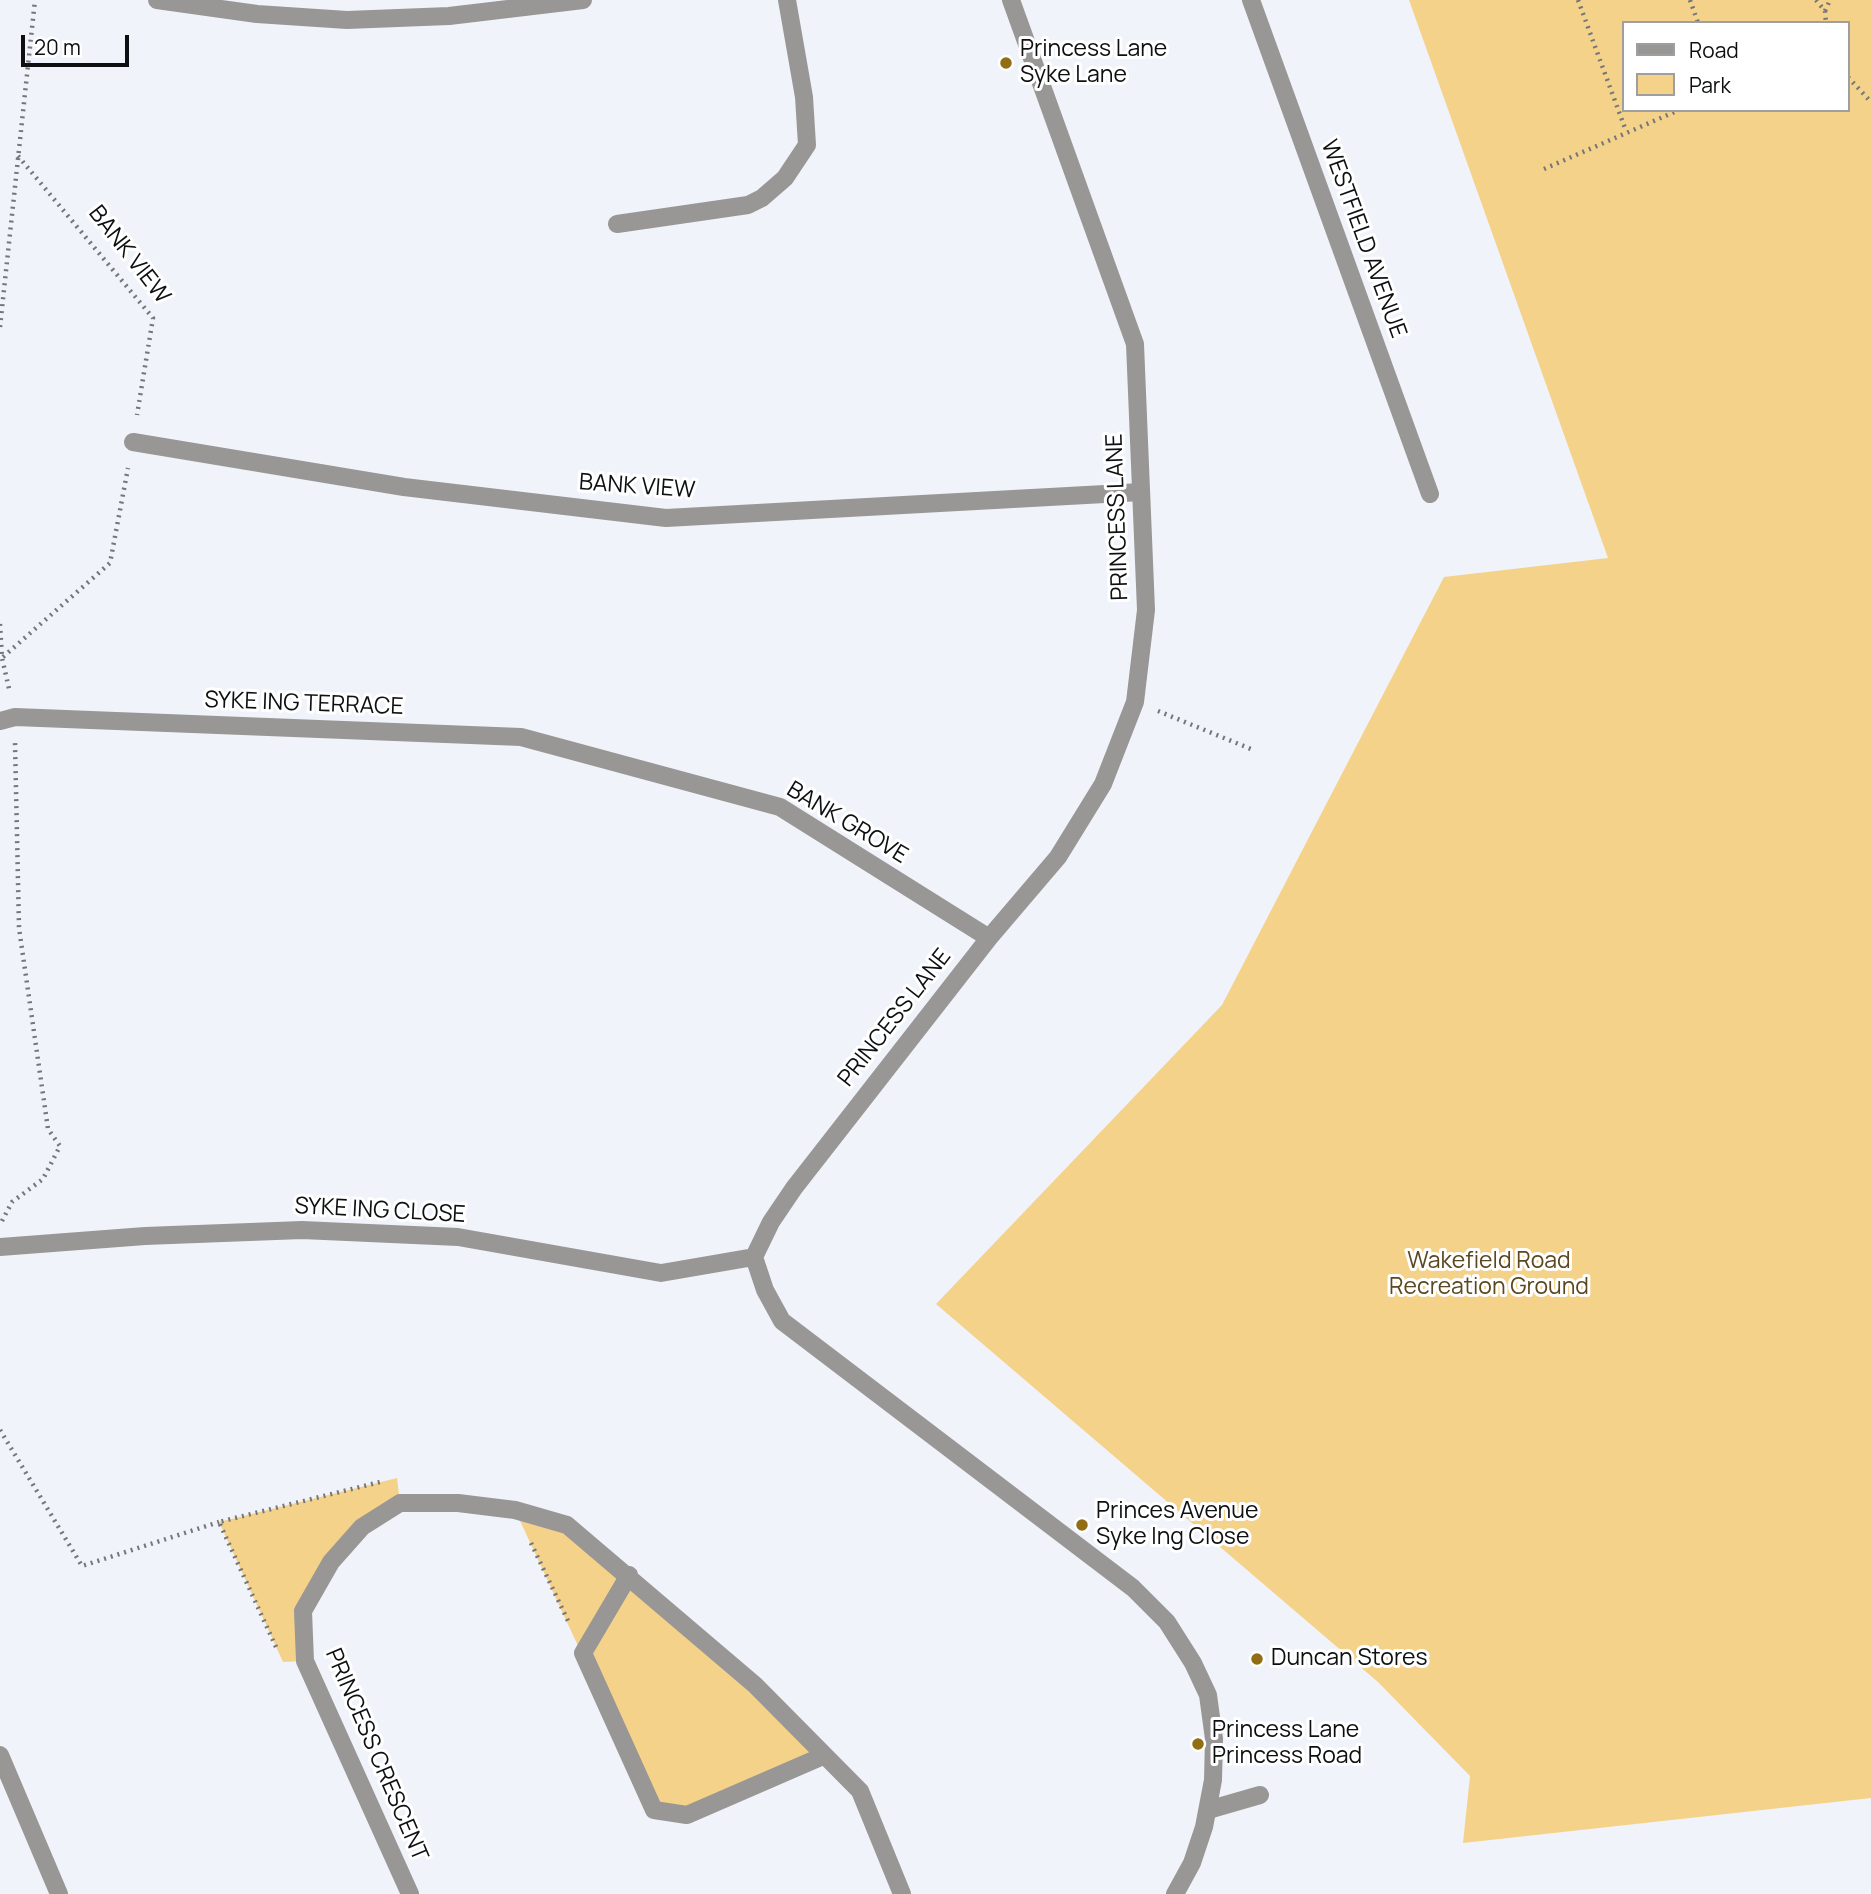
<!DOCTYPE html>
<style>
body{margin:0}
#map{position:relative;width:1871px;height:1894px;overflow:hidden;background:#f0f3f9;font-family:Manrope,sans-serif}
canvas{display:block}
.legend{position:absolute;left:1622px;top:21px;width:228px;height:91px;box-sizing:border-box;background:#fff;border:2px solid #9e9f9f;margin:0;padding:9px 12px;list-style:none;font-size:21px;color:#0d0f10}
.legend li{display:flex;align-items:center;gap:14px;height:35px}
.legend b{width:35px;border:2px solid #9e9f9f}
.scale{position:absolute;left:21px;top:35px;width:108px;height:32px;box-sizing:border-box;border:4px solid #0d0f10;border-top:0;padding-left:9px;font-size:21px;line-height:24px;white-space:nowrap;color:#0d0f10;-webkit-text-stroke:5px #fff;paint-order:stroke}
</style>
<div id="map">
<canvas width="1871" height="1894"></canvas>
<ul class="legend">
<li><b style="height:9px;background:#989795"></b>Road</li>
<li><b style="height:19px;background:#f5d28a"></b>Park</li>
</ul>
<div class="scale">20 m</div>
</div>
<script>
const c = document.querySelector('canvas').getContext('2d');
c.lineJoin = 'round';
function fill(path, color) { c.fillStyle = color; c.fill(path, 'evenodd'); }
const poly = rows => new Path2D(rows.map(r => 'M' + r).join(''));
function stroke(path, color, width, dash) { c.strokeStyle = color; c.lineWidth = width; c.lineCap = dash ? 'butt' : 'round'; c.setLineDash(dash || []); c.stroke(path); }
function label(font, color, halo, rows, align = 'center') {
  c.font = font + ' Manrope,sans-serif'; c.lineWidth = 6; c.setLineDash([]); c.textBaseline = 'middle'; c.strokeStyle = halo; c.fillStyle = color; for (const [text, x, y, turn = 0] of rows) {
    c.save(); c.translate(x, y); c.rotate((+turn || 0) * Math.PI / 180); c.textAlign = isNaN(turn) ? turn : align; if (halo) c.strokeText(text, 0, 0); c.fillText(text, 0, 0); c.restore();
  }
}
fill(poly([
 [1409,0,1871,0,1871,1798,1463,1843,1470,1776,1378,1682,936,1304,1222,1005,1444,577,1608,558],
 [1624,23,1848,23,1848,110,1624,110],
 [397,1478,400,1503,362,1527,303,1610,305,1661,283,1662,219,1522],
 [515,1510,567,1525,823,1756,715,1804,654,1810]
]), '#f5d28a');
stroke(poly([
 [1578,0,1626,131],
 [1690,0,1698,23],
 [1816,0,1825,11,1826,23],
 [1825,11,1830,0],
 [1848,77,1871,102],
 [18,156,153,318,137,415],
 [1544,169,1679,110],
 [0,327,35,0],
 [0,624,2,658,10,693],
 [3,657,110,563,128,468],
 [1158,711,1251,749],
 [2,1221,12,1202,43,1179,60,1146,48,1129,19,928,15,743],
 [0,1430,82,1566,219,1522],
 [531,1543,569,1623],
 [276,1647,219,1522,380,1482]
]), '#74777a', 4.5, [2, 5]);
stroke(poly([
 [157,0,257,14,347,20,449,16,583,0],
 [1011,0,1135,344,1146,610,1135,702,1103,784,1058,857,989,938,794,1188,771,1222,754,1257,765,1290,782,1321,1133,1588,1167,1622,1193,1663,1208,1695,1214,1739,1213,1780,1204,1827,1192,1863,1175,1894],
 [1251,0,1430,494],
 [617,224,748,205,762,198,785,178,807,145,804,97,787,0],
 [133,442,404,487,666,518,1141,492],
 [0,721,15,717,521,737,780,807,989,938],
 [0,1247,145,1236,302,1230,458,1237,661,1273,754,1257],
 [629,1575,583,1653,654,1810,687,1815,823,1756],
 [0,1755,59,1894],
 [1208,1810,1260,1795],
 [410,1894,305,1661,303,1611,331,1562,362,1527,400,1503,458,1503,515,1510,567,1525,755,1685,860,1791,902,1894]
]), '#989795', 18);
for (const [x, y, r, color] of [
 [1006,63,7,"#916d14"],
 [1082,1525,7,"#916d14"],
 [1257,1659,7,"#916d14"],
 [1198,1744,7,"#916d14"]
]) { const dot = new Path2D(); dot.arc(x, y, r, 0, 2 * Math.PI); c.fillStyle = color; c.fill(dot); stroke(dot, '#fff', 2.5); }
label('23px', '#0d0f10', '#fff', [
 ["Princess Lane",1020,50],
 ["Syke Lane",1020,76],
 ["Princes Avenue",1096,1512],
 ["Syke Ing Close",1096,1538],
 ["Duncan Stores",1271,1659],
 ["Princess Lane",1212,1731],
 ["Princess Road",1212,1757]
], 'left');
label('23px', '#0d0f10', '#fff', [
 ["WESTFIELD AVENUE",1363,239,70],
 ["BANK VIEW",129,255,52],
 ["BANK VIEW",637,487,4],
 ["PRINCESS LANE",1118,517,-92],
 ["SYKE ING TERRACE",304,704,2],
 ["BANK GROVE",847,823,31],
 ["PRINCESS LANE",895,1018,-52],
 ["SYKE ING CLOSE",380,1211,3],
 ["PRINCESS CRESCENT",376,1755,67]
]);
label('23px', '#5b4820', '#fff', [
 ["Wakefield Road",1489,1262],
 ["Recreation Ground",1489,1288]
]);
</script>
